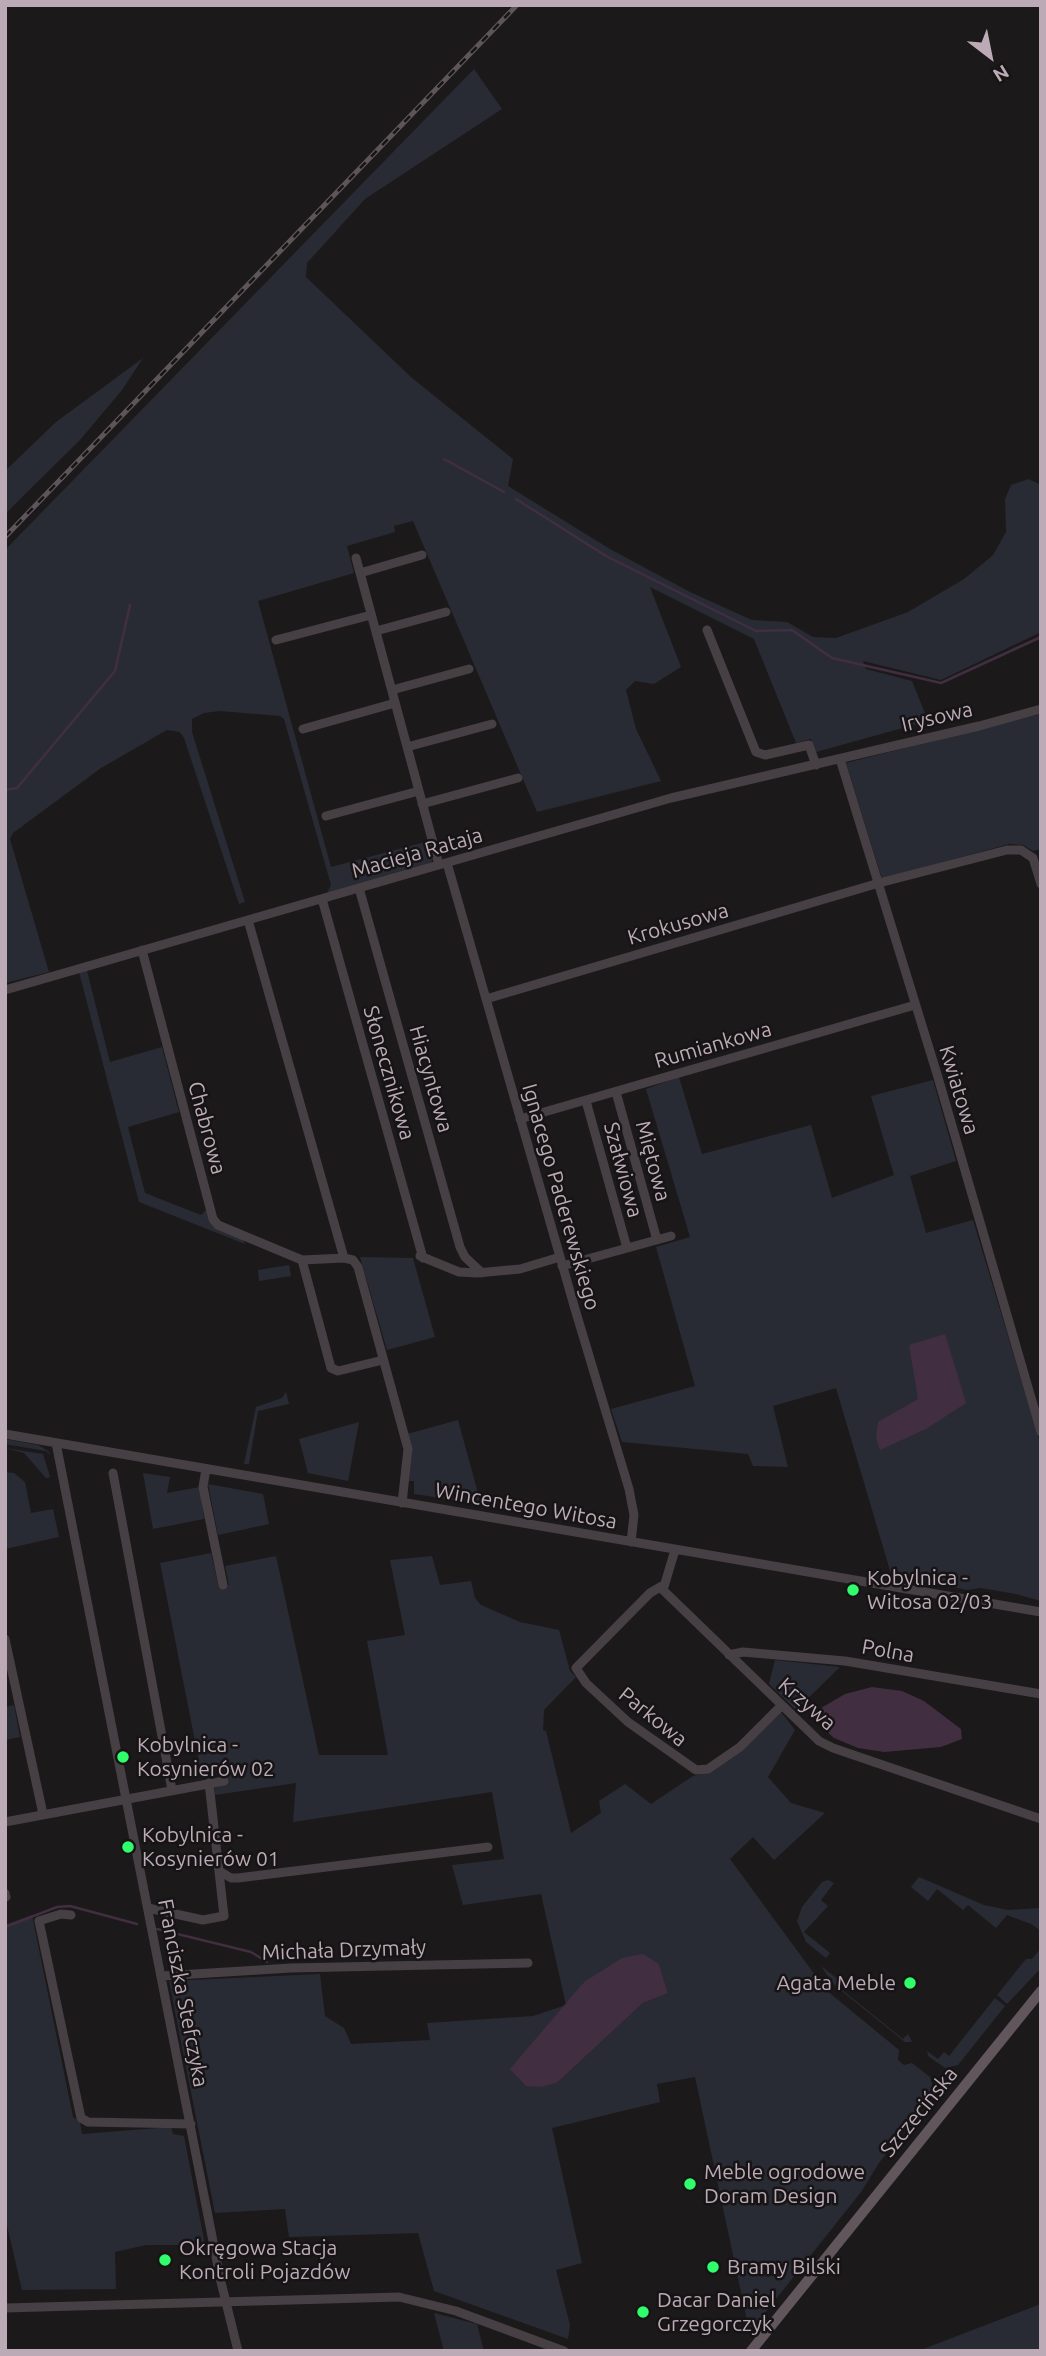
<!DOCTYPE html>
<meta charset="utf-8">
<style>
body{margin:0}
#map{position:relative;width:1046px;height:2356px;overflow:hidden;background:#1c191a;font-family:Ubuntu,sans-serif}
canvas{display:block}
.frame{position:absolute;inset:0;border:7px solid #bcabb6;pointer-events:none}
.north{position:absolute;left:955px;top:21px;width:70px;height:70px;-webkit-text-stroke:5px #171415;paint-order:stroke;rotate:148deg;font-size:19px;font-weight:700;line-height:28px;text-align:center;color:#bcabb6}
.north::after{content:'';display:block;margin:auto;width:24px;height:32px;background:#bcabb6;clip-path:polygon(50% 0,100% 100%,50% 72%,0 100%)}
</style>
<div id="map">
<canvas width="1046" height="2356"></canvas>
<div class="frame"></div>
<div class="north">N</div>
</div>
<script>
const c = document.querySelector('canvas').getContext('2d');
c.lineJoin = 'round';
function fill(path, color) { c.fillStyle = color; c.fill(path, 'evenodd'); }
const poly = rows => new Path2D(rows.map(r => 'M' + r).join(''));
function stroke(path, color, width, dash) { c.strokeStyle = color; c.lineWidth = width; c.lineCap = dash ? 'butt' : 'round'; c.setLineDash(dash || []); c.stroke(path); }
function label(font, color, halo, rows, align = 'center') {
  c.font = font + ' Ubuntu,sans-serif'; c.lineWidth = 5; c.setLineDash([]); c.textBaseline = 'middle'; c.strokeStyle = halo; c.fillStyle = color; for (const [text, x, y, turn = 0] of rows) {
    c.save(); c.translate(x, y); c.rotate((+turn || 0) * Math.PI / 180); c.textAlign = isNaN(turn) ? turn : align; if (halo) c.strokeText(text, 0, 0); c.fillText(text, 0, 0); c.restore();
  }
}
fill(poly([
 [474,69,502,109,365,199,307,263,306,277,412,378,513,459,508,486,610,549,690,592,752,620,787,622,813,637,836,638,908,612,964,579,993,555,1006,532,1005,499,1011,485,1029,479,1041,485,1041,632,941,680,863,661,866,669,912,681,928,721,816,752,811,739,796,743,754,639,650,587,681,667,654,684,635,681,626,690,636,729,661,781,537,812,413,521,394,526,395,532,347,546,354,573,258,601,331,867,429,841,433,857,431,863,326,895,331,885,284,719,280,716,220,711,204,713,192,719,192,732,245,902,239,904,184,738,180,732,167,730,101,768,13,833,10,839,49,972,5,983,5,550],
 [143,358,122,390,80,440,5,514,5,471,56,422],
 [1041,714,1041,849,1033,851,1023,845,1009,844,882,879,846,763],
 [124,960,87,971,110,1062,162,1047,179,1112,128,1127,145,1193,201,1215,206,1210,212,1225,243,1239,245,1244,139,1202,79,972,110,961],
 [679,1077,702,1154,811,1125,832,1198,894,1175,871,1096,933,1080,956,1161,910,1176,926,1233,973,1220,1041,1446,1041,1601,1016,1594,981,1588,967,1590,891,1574,836,1388,773,1406,788,1467,753,1466,748,1454,622,1442,611,1409,695,1386,656,1247,690,1237,646,1089],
 [360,1257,413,1258,435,1337,387,1350],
 [289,1265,291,1276,259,1281,258,1270],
 [286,1392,289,1404,258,1411,249,1464,244,1464,256,1407,282,1398],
 [458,1420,481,1504,414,1494,414,1481,409,1481,412,1452,407,1434],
 [359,1422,348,1481,308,1473,299,1439],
 [5,1439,38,1445,48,1451,52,1456,46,1451,5,1444],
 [5,1448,43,1454,50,1477,46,1478,24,1453],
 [5,1472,14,1473,25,1482,31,1513,53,1509,59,1537,5,1549],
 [143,1473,170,1477,167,1493,200,1487,204,1519,153,1529],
 [208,1484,263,1494,269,1524,218,1535],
 [211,1553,219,1588,229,1585,225,1566,276,1556,319,1755,388,1755,367,1641,405,1635,390,1560,432,1556,440,1585,471,1581,475,1598,481,1605,520,1622,559,1630,570,1671,576,1677,544,1710,543,1730,546,1731,571,1833,601,1813,599,1801,625,1784,651,1804,693,1776,709,1772,781,1712,795,1730,768,1777,791,1803,825,1813,774,1860,753,1837,730,1859,826,1990,899,2050,898,2060,904,2065,912,2063,930,2077,934,2091,879,2163,861,2192,753,2328,748,2325,695,2077,657,2084,660,2102,552,2128,582,2263,556,2270,570,2325,568,2339,434,2291,418,2233,289,2237,285,2209,215,2213,169,1981,320,1974,325,2016,344,2028,351,2044,430,2040,427,2023,533,2016,566,2005,541,1894,463,1905,452,1865,504,1859,492,1792,293,1822,296,1783,215,1795,215,1788,226,1784,224,1768,201,1772,160,1563],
 [659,1964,668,1993,643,2003,558,2082,562,2011,584,1982],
 [775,1660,840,1667,796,1710,769,1684],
 [14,1705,20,1737,5,1740,5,1707],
 [919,1877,984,1905,1008,1910,1041,1908,1041,1931,1031,1924,1007,1915,996,1928,968,1905,963,1910,937,1889,928,1901,911,1887],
 [828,1880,834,1883,821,1900,828,1906,804,1932,830,1953,826,1958,806,1942,797,1921,802,1907,822,1882],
 [32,1915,73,2117,80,2122,82,2134,171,2127,173,2134,184,2136,205,2245,146,2245,115,2252,116,2289,22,2290,5,2217,5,1925],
 [1041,1948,1041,1968,1007,2004,997,1995,1026,1959,1032,1959],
 [821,1966,839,1980,836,1985,903,2039,908,2034,912,2042,905,2042,838,1988,832,1982],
 [995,1998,1005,2006,958,2065,945,2068,928,2056,927,2051,938,2059,944,2052,949,2056],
 [1041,2304,1041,2351,918,2351,1004,2318],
 [434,2313,477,2324,484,2351,444,2351]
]), '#292b34');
fill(poly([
 [945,1334,966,1403,926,1429,880,1450,876,1438,878,1422,918,1399,909,1345],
 [872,1687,902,1691,924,1701,961,1729,962,1739,941,1747,884,1752,858,1748,834,1738,825,1730,818,1718,821,1708,845,1694],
 [643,1954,659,1964,668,1993,643,2003,558,2082,542,2087,526,2086,510,2069,584,1982,622,1958]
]), '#412e40');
stroke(poly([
 [444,459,504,492],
 [516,499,606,556,756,631,792,630,832,658,941,683,1041,637],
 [5,790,17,788,115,671,130,605],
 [5,1927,57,1907,70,1906,137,1924],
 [157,1929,251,1952,267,1962]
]), '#412e40', 2.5);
stroke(poly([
 [356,558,439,865],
 [360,573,422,555],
 [707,630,756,752,765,755,809,745,816,765],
 [376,631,446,612],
 [276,640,371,615],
 [392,690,469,669],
 [303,729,395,703],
 [407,747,492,724],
 [840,759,937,1074,1041,1432],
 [422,804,518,778],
 [326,816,419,791],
 [447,863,575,1309,629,1489,634,1515,631,1542],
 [359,888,460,1247,465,1257,482,1273],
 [322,899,423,1258],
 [248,920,344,1258,302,1260],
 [142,950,213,1219,218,1225,302,1260,331,1368,338,1371,383,1360],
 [5,990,671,798,979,726,1041,709],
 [486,999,879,883,1007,850,1021,850,1033,858,1041,884],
 [616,1092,657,1240],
 [586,1101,627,1248],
 [520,1119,915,1005],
 [420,1256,459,1272,477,1273,520,1269,560,1257],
 [344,1258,353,1260,358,1267,408,1449,402,1503],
 [562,1266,671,1236],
 [5,1434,1041,1612],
 [56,1443,221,2282,238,2351],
 [206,1469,203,1487,223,1585],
 [113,1473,172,1790],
 [675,1550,663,1590,819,1741,833,1748,1041,1819],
 [662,1586,650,1593,576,1668,586,1683,628,1722,696,1770,708,1769,740,1747,781,1706],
 [5,1639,43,1814],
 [729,1655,743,1652,845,1661,1041,1694],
 [5,1822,224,1781],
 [221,1872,231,1878,238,1878,488,1847],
 [5,1893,6,1897],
 [148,1908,203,1920,224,1916,209,1783],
 [71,1915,61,1914,39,1921,81,2118,88,2122,191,2124],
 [162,1976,291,1968,528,1963],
 [5,2308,399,2297,456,2311,564,2351]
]), '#463f43', 9);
stroke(poly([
 [751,2351,1041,1991]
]), '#60565c', 10);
const rail = poly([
 [5,537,517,5]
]);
stroke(rail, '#5e555a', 5);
stroke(rail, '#171415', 2.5, [8]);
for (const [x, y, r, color] of [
 [853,1590,7,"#30fd6b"],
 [123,1757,7,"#30fd6b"],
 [128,1847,7,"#30fd6b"],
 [910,1983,7,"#30fd6b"],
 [690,2184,7,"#30fd6b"],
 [165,2260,7,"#30fd6b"],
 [713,2267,7,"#30fd6b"],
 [643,2312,7,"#30fd6b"]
]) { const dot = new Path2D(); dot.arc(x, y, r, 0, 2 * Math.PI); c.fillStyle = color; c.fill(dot); stroke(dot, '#171415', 2.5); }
label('21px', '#bcabb6', '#171415', [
 ["Irysowa",937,717,-13],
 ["Macieja Rataja",417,853,-16],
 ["Krokusowa",678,924,-16],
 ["Rumiankowa",713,1045,-16],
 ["Słonecznikowa",389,1073,74],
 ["Hiacyntowa",431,1079,74],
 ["Kwiatowa",959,1090,73],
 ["Chabrowa",207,1128,75],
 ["Miętowa",653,1161,75],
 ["Szałwiowa",623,1170,75],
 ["Ignacego Paderewskiego",561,1197,74],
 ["Wincentego Witosa",526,1506,10],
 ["Polna",888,1651,10],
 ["Krzywa",807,1704,41],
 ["Parkowa",653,1717,39],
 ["Michała Drzymały",344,1950,-2],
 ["Franciszka Stefczyka",183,1993,79],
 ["Szczecińska",919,2112,-51]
]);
label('21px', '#bcabb6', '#171415', [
 ["Kobylnica -",867,1578],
 ["Witosa 02/03",867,1602],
 ["Kobylnica -",137,1745],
 ["Kosynierów 02",137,1769],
 ["Kobylnica -",142,1835],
 ["Kosynierów 01",142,1859],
 ["Agata Meble",896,1983,"right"],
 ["Meble ogrodowe",704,2172],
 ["Doram Design",704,2196],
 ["Okręgowa Stacja",179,2248],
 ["Kontroli Pojazdów",179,2272],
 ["Bramy Bilski",727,2267],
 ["Dacar Daniel",657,2300],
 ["Grzegorczyk",657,2324]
], 'left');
</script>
